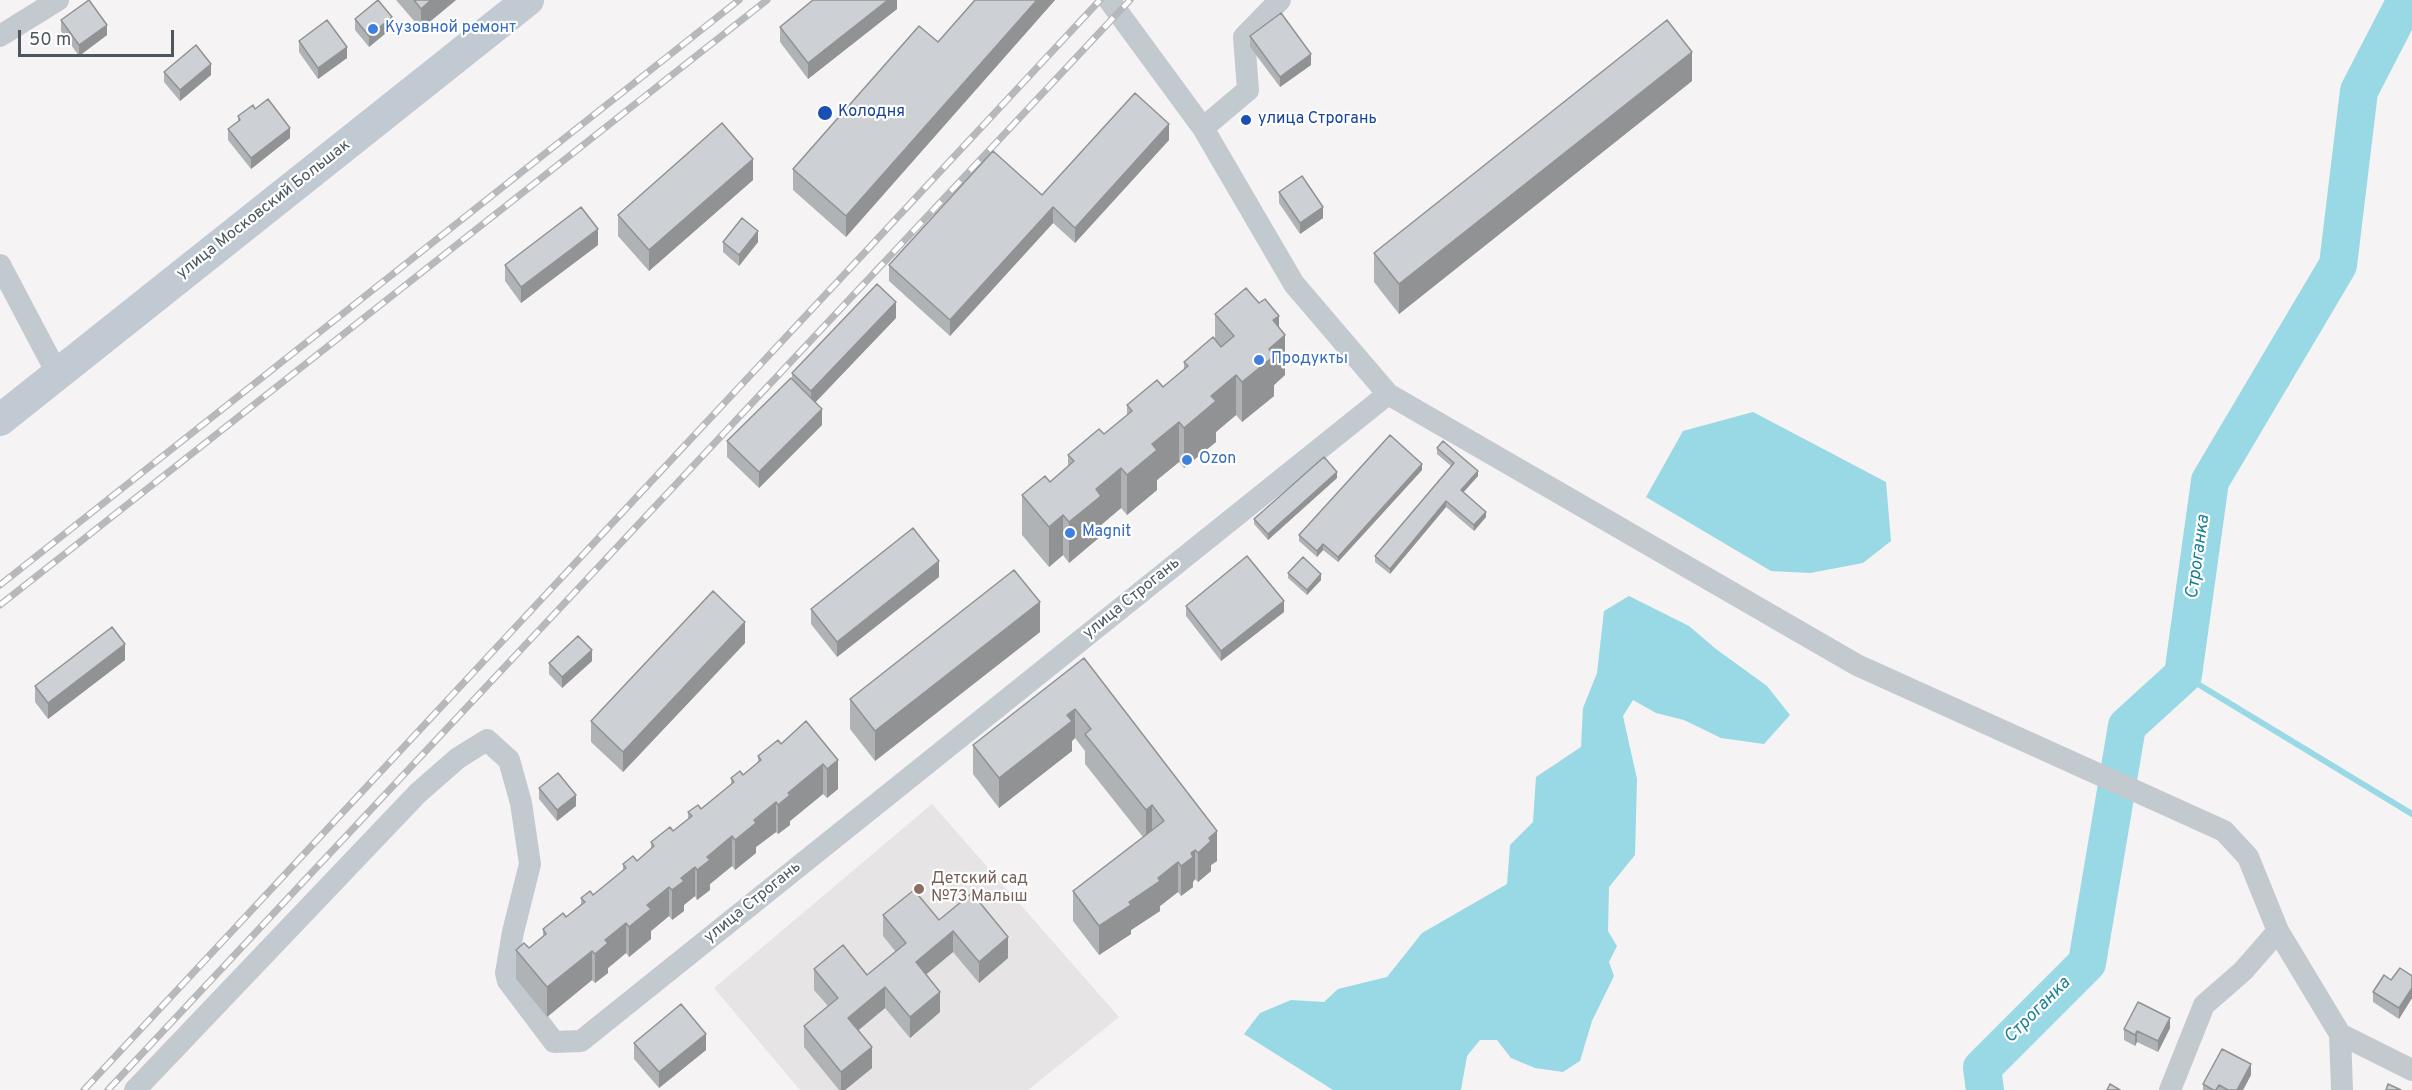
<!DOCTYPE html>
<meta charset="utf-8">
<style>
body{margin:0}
#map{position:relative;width:2412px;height:1090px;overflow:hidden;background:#f5f3f3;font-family:Overpass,sans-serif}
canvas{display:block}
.scale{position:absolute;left:18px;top:30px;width:156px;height:27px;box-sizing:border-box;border:3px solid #4c575f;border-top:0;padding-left:8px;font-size:18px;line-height:21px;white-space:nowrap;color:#4c575f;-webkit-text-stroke:4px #fff;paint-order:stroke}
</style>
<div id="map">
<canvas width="2412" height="1090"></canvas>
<div class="scale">50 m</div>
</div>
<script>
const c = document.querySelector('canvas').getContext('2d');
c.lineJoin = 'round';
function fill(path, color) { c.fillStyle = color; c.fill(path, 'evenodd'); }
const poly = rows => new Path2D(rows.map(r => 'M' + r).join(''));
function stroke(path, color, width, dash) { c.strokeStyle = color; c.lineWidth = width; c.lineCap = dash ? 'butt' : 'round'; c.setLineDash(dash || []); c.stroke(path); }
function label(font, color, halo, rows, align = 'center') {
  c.font = font + ' Overpass,sans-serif'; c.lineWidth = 4.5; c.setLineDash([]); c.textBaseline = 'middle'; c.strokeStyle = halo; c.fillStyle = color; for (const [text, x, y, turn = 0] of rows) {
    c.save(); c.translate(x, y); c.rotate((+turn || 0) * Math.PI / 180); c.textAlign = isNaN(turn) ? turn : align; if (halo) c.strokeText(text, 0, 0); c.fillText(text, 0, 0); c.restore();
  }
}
fill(poly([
 [932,804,1119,1017,1028,1090,800,1090,714,988]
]), '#e6e4e4');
fill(poly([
 [1753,412,1886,482,1891,541,1863,563,1810,573,1771,571,1646,497,1683,431],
 [1629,596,1689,626,1716,649,1767,686,1790,715,1764,744,1721,738,1684,720,1656,713,1633,700,1623,716,1637,779,1635,855,1609,887,1608,931,1617,946,1609,962,1614,976,1592,1021,1580,1061,1563,1072,1535,1068,1511,1058,1497,1040,1480,1040,1467,1056,1461,1090,1333,1090,1244,1034,1260,1013,1291,1000,1324,1002,1338,989,1387,977,1422,933,1507,884,1510,845,1533,822,1536,777,1581,747,1583,708,1597,673,1604,611]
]), '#99d8e5');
stroke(poly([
 [2183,675,2412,814]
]), '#99d8e5', 6);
stroke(poly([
 [1985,1090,1982,1068,2087,963,2127,726,2183,675,2210,481,2338,265,2359,91,2406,0]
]), '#99d8e5', 38);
stroke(poly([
 [1109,0,1203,128],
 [0,36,58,0],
 [0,265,57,373],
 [1388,394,1857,665,2224,831,2248,857,2278,931,2340,1034,2412,1070],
 [2340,1034,2342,1090],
 [135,1090,418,793,458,758,487,740,509,760,521,803,530,864,513,932,506,973,508,981,554,1042,581,1041,1388,394,1294,284,1203,128,1248,90,1244,37,1280,0],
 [2170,1090,2204,1005,2243,971,2278,931]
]), '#c2cad0', 22);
stroke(poly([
 [0,420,528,0]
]), '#c1cad2', 32);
const rail = poly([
 [0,585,739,0],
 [0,605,767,0],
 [84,1090,1100,0],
 [108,1090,1130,0]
]);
stroke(rail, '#b6b8bc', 7);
stroke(rail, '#fff', 4.5, [14]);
fill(poly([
 [396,0,456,0,421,29],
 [897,0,897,9,808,79,780,42,780,27],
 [975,0,1055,0,846,237,793,190,793,169,938,42],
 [355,19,392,28,369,47,355,30],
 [61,20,107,35,79,56,61,31],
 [1250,36,1311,65,1280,87,1250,47],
 [299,41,347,58,318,79,299,52],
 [164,72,211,75,180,101,164,82],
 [1692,81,1399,314,1374,282,1374,253],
 [255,109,290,138,251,169,228,140,228,129,238,122,238,116],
 [1169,140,1075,243,1053,223,950,336,889,281,889,265,1042,195],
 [753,180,649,271,618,236,618,215],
 [1279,192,1323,218,1300,234,1279,203],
 [723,242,758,242,739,266,723,252],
 [598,245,521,303,505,281,505,265],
 [1215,314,1279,327,1285,375,1274,385,1274,396,1242,422,1236,415,1216,432,1216,442,1184,468,1179,462,1157,480,1157,490,1127,515,1121,508,1101,525,1101,536,1069,563,1063,555,1049,567,1022,535,1022,495,1050,482,1068,466,1068,455,1104,434,1127,415,1127,405,1163,387,1184,370,1184,362,1215,340],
 [896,318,815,402,822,425,759,488,727,457,727,441,792,379,792,373],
 [1437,448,1478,476,1463,492,1486,517,1474,531,1446,507,1390,574,1375,562,1375,556,1451,466,1437,454],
 [1422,470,1338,562,1323,550,1317,557,1299,541,1299,535],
 [1337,478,1268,540,1254,524,1254,519],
 [1288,573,1321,580,1307,595,1288,578],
 [939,577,837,657,811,624,811,609],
 [1186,606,1284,612,1221,661,1186,616],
 [1040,632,875,761,850,729,850,699],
 [745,643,623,772,591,742,591,721],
 [1084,658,1217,861,1211,865,1211,871,1198,882,1195,879,1193,882,1193,887,1181,896,1178,892,1160,906,1160,911,1131,930,1131,934,1099,955,1073,921,1073,891,1143,837,1085,764,1085,751,1075,738,1072,741,1072,751,999,808,973,774,973,745],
 [125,660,48,719,35,702,35,686],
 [592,661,562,688,549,674,549,663],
 [806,721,838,789,827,798,823,794,790,821,790,825,778,834,776,832,756,847,756,853,735,870,732,866,710,884,710,890,697,900,695,896,684,905,684,911,672,920,669,916,651,931,651,939,629,957,626,953,608,968,608,973,595,983,592,980,547,1017,516,979,516,950,529,948,543,937,543,929,566,917,581,904,581,898,593,895,623,871,623,864,637,861,651,849,651,842,673,831,688,819,688,812,701,809,731,785,731,778,743,775,758,763,758,756,781,744],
 [539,788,576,806,557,821,539,799],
 [883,915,939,920,1008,958,979,983,953,952,926,974,940,1012,910,1038,885,1008,858,1030,872,1068,845,1090,839,1090,804,1047,804,1026,828,1006,814,990,814,969,867,975,896,952,883,936],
 [2412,976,2412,998,2399,1019,2373,1002,2373,992],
 [2170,1028,2158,1052,2137,1042,2135,1046,2124,1040,2124,1029],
 [634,1043,706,1050,659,1088,634,1059],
 [2251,1075,2243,1090,2203,1090,2203,1084]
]), '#b0b3b6');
fill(poly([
 [431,0,456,0,421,29,421,9],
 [888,0,897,0,897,9,808,79,808,63],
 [1037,0,1055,0,846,237,846,216],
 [392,17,392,28,369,47,369,36],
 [107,25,107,35,79,56,79,45],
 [347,47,347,58,318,79,318,68],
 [1692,52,1692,81,1399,314,1399,284],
 [1311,54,1311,65,1280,87,1280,77],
 [211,64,211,75,180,101,180,90],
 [1169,124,1169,140,1075,243,1075,228],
 [290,128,290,138,251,169,251,158],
 [753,159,753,180,649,271,649,250],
 [1053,207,1053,223,950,336,950,320],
 [1323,207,1323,218,1300,234,1300,223],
 [598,229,598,245,521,303,521,287],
 [758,231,758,242,739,266,739,255],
 [896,302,896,318,811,407,811,391],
 [1279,316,1279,340,1285,335,1285,375,1274,385,1274,396,1242,422,1242,382,1273,320],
 [1236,375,1236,415,1216,432,1216,442,1184,468,1184,428,1211,396],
 [822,409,822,425,759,488,759,472],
 [1179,422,1179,462,1157,480,1157,490,1127,515,1127,475,1152,444],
 [1422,464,1422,470,1338,562,1338,557],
 [1121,468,1121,508,1101,525,1101,536,1069,563,1069,522,1096,489],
 [1478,471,1478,476,1461,495,1461,490],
 [1337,472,1337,478,1268,540,1268,534],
 [1446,501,1446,507,1390,574,1390,569],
 [1486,512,1486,517,1474,531,1474,525],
 [1063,515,1063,555,1049,567,1049,527],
 [1323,544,1323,550,1317,557,1317,551],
 [939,561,939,577,837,657,837,642],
 [1321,574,1321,580,1307,595,1307,590],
 [1284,601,1284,612,1221,661,1221,651],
 [1040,602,1040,632,875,761,875,731],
 [745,622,745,643,623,772,623,752],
 [125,644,125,660,48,719,48,703],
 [592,650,592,661,562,688,562,677],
 [1075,709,1075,738,1072,741,1072,751,999,808,999,778],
 [838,760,838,789,827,798,827,769],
 [823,764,823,794,790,821,790,825,778,834,778,805,788,793],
 [576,795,576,806,557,821,557,810],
 [776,802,776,832,756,847,756,853,735,870,735,840,754,820],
 [1152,805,1152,835,1146,840,1146,810],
 [1217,831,1217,861,1211,865,1211,871,1198,882,1198,853,1209,838],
 [732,836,732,866,710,884,710,890,697,900,697,870,707,857],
 [1195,850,1195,879,1193,882,1193,887,1181,896,1181,866,1191,853],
 [1178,862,1178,892,1160,906,1160,911,1131,930,1131,934,1099,955,1099,926],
 [695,867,695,896,684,905,684,911,672,920,672,890,681,878],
 [669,887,669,916,651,931,651,939,629,957,629,927,647,905],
 [626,923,626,953,608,968,608,973,595,983,595,954,605,940],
 [953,931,953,952,916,983,916,962],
 [1008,937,1008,958,979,983,979,962],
 [592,951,592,980,547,1017,547,987],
 [885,987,885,1008,848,1039,848,1018],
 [2412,988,2412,998,2399,1019,2399,1008],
 [940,992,940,1012,910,1038,910,1017],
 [2170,1018,2170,1028,2158,1052,2158,1041],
 [2137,1031,2137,1042,2135,1046,2135,1035],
 [706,1034,706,1050,659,1088,659,1072],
 [872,1047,872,1068,845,1090,841,1090,841,1072],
 [2251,1064,2251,1075,2243,1090,2237,1090]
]), '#909294');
const building = poly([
 [89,0,107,25,79,45,61,20,89,0],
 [378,0,392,17,369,36,355,19,378,0],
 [414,0,431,0,421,9,414,0],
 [813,0,888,0,808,63,780,27,813,0],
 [975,0,1037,0,846,216,793,169,919,26,938,42,975,0],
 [1281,13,1311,54,1280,77,1250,36,1281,13],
 [327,20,347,47,318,68,299,41,327,20],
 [1667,20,1692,52,1399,284,1374,253,1667,20],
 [196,45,211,64,180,90,164,72,196,45],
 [1135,93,1169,124,1075,228,1053,207,950,320,889,265,993,151,1042,195,1135,93],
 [268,99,290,128,251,158,228,129,240,120,238,116,253,105,255,109,268,99],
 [722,123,753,159,649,250,618,215,722,123],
 [1302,176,1323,207,1300,223,1279,192,1302,176],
 [581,207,598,229,521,287,505,265,581,207],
 [742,218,758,231,739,255,723,242,742,218],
 [877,284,896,302,811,391,792,373,877,284],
 [1246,288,1259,303,1265,299,1279,316,1273,320,1285,335,1269,349,1274,356,1242,382,1236,375,1211,396,1216,401,1184,428,1179,422,1152,444,1157,450,1127,475,1121,468,1096,489,1101,496,1069,522,1063,515,1049,527,1022,495,1045,476,1050,482,1074,461,1068,455,1099,429,1104,434,1132,411,1127,405,1157,380,1163,387,1188,366,1184,362,1213,337,1221,347,1234,336,1215,314,1246,288],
 [791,378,822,409,759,472,727,441,791,378],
 [1390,435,1422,464,1338,557,1323,544,1317,551,1299,535,1390,435],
 [1443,441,1478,471,1461,490,1486,512,1474,525,1446,501,1390,569,1375,556,1454,463,1437,448,1443,441],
 [1324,457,1337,472,1268,534,1254,519,1324,457],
 [913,528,939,561,837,642,811,609,913,528],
 [1247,556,1284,601,1221,651,1186,606,1247,556],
 [1303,557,1321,574,1307,590,1288,573,1303,557],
 [1014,570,1040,602,875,731,850,699,1014,570],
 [713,591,745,622,623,752,591,721,713,591],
 [112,627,125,644,48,703,35,686,112,627],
 [578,636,592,650,562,677,549,663,578,636],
 [1084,658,1217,831,1209,838,1211,841,1198,853,1195,850,1191,853,1193,857,1181,866,1178,862,1158,878,1160,881,1129,902,1131,905,1099,926,1073,891,1164,821,1152,805,1146,810,1085,734,1091,729,1075,709,1067,715,1072,721,999,778,973,745,1084,658],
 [806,721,838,760,827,769,823,764,788,793,790,795,778,805,776,802,754,820,756,823,735,840,732,836,707,857,710,860,697,870,695,867,681,878,684,881,672,890,669,887,647,905,651,909,629,927,626,923,605,940,608,943,595,954,592,951,547,987,516,950,524,943,529,948,546,934,543,929,563,913,566,917,585,902,581,898,590,891,593,895,626,868,623,864,633,856,637,861,654,846,651,842,670,827,673,831,692,816,688,812,698,805,701,809,734,782,731,778,740,771,743,775,761,760,758,756,778,740,781,744,806,721],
 [558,773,576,795,557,810,539,788,558,773],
 [914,890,939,920,972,893,1008,937,979,962,953,931,916,962,940,992,910,1017,885,987,848,1018,872,1047,841,1072,804,1026,838,998,814,969,843,945,867,975,906,943,883,915,914,890],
 [2400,968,2412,976,2412,988,2399,1008,2373,992,2384,975,2391,980,2400,968],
 [2138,1002,2170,1018,2158,1041,2137,1031,2135,1035,2124,1029,2138,1002],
 [681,1004,706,1034,659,1072,634,1043,681,1004],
 [2222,1049,2251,1064,2237,1090,2228,1090,2219,1085,2216,1090,2213,1090,2203,1084,2222,1049],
 [2110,1084,2120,1090,2107,1090,2110,1084],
 [2388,1084,2401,1090,2386,1090,2388,1084]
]);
fill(building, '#cdd0d4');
stroke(building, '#909294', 1.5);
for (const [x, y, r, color] of [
 [373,29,6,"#3f7fe0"],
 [825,113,8,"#1a4fb4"],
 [1246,120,6,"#1a4fb4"],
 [1259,360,6,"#3f7fe0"],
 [1187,460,6,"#3f7fe0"],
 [1070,533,6,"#3f7fe0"],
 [919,889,6,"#8d6e63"]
]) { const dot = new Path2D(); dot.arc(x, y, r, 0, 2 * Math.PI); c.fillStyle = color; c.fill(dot); stroke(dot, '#fff', 2); }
label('16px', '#366cbe', '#fff', [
 ["Кузовной ремонт",385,29],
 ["Продукты",1271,360],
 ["Ozon",1199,460],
 ["Magnit",1082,533]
], 'left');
label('16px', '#164399', '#fff', [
 ["Колодня",838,113],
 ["улица Строгань",1258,120]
], 'left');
label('16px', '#4c575f', '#fff', [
 ["улица Московский Большак",264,210,-38],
 ["улица Строгань",1132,599,-39],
 ["улица Строгань",753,903,-39]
]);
label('16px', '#785e54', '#fff', [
 ["Детский сад",931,880],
 ["№73 Малыш",931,898]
], 'left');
label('italic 18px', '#1a8094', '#fff', [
 ["Строганка",2199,557,-82],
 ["Строганка",2038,1011,-45]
]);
</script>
